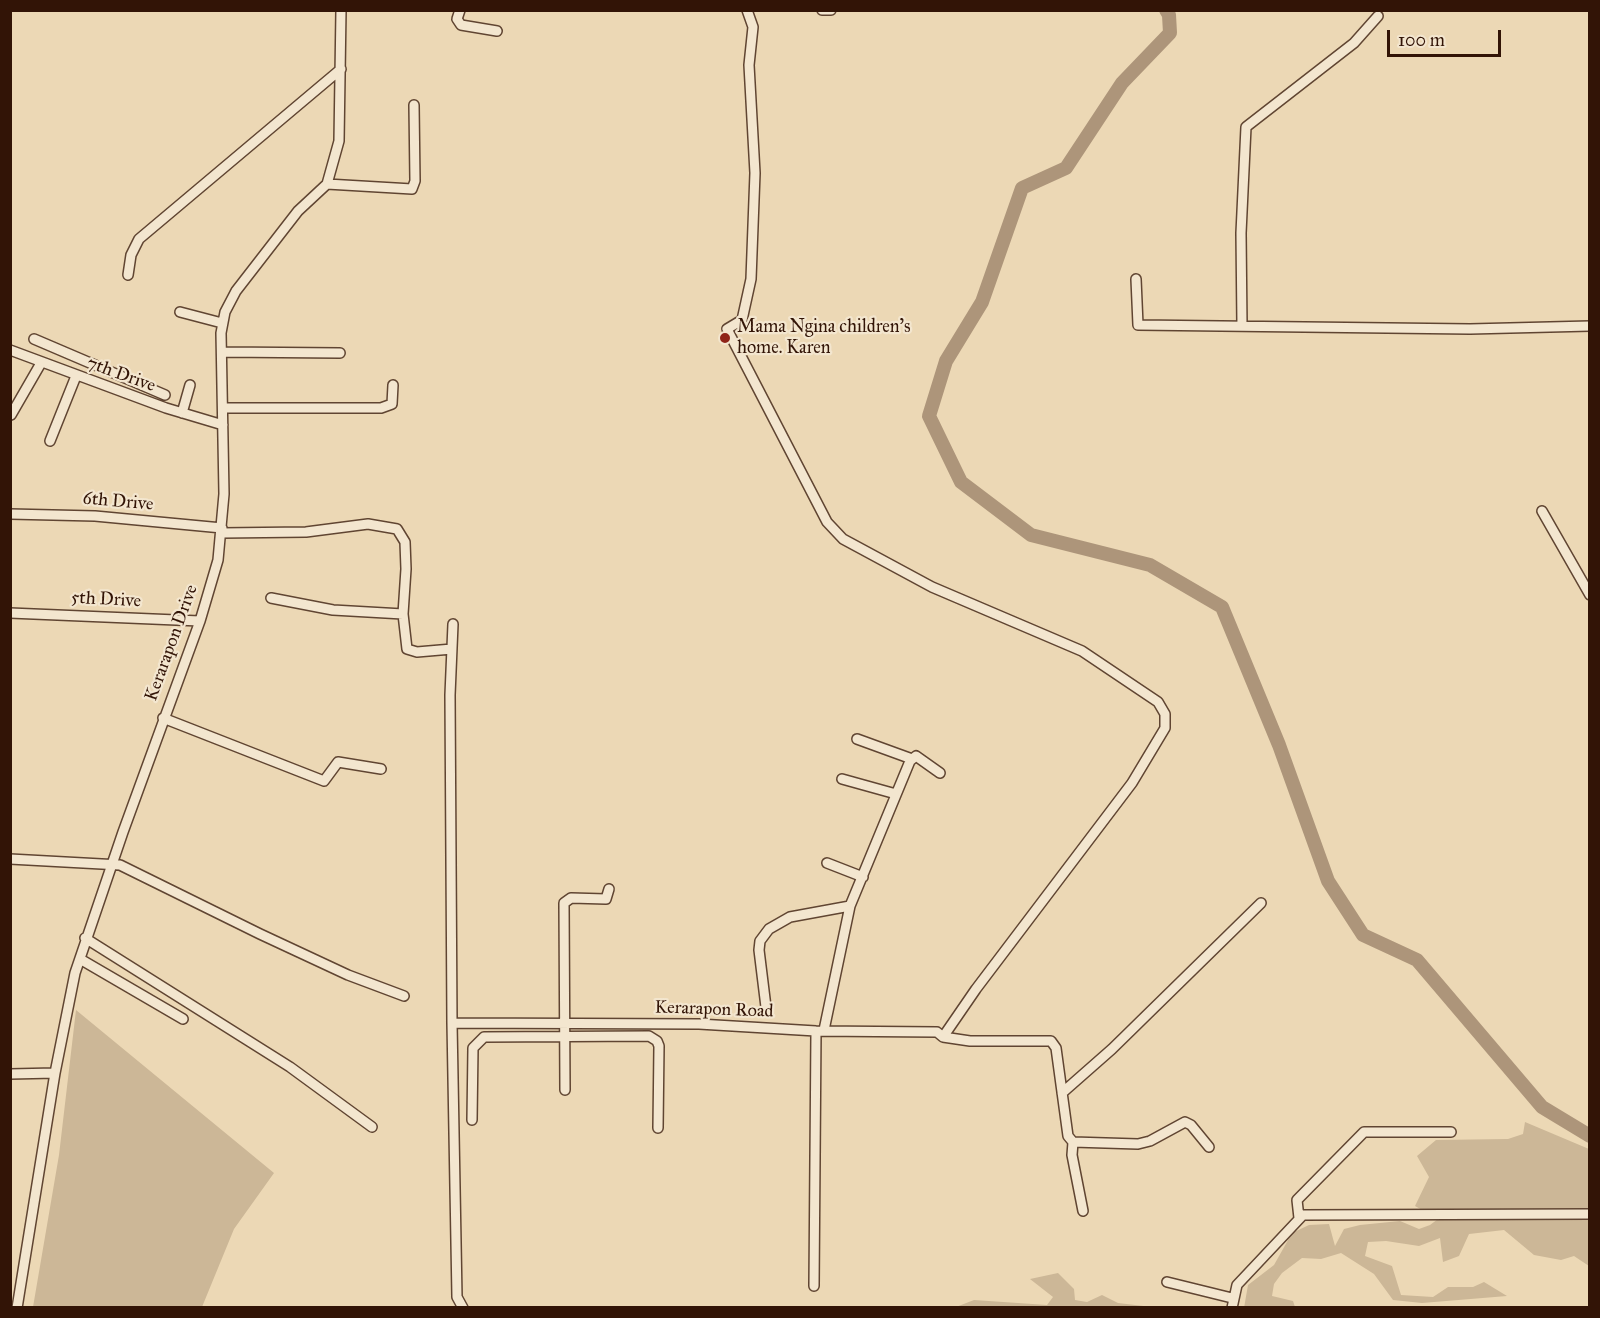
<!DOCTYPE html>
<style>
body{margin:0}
#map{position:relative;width:1600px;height:1318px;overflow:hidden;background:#ecd8b5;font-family:"IM FELL Great Primer",serif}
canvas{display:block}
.frame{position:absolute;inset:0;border:12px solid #321406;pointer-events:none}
.scale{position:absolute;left:1387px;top:30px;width:114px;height:27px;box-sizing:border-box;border:3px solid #321406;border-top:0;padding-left:8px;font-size:18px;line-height:21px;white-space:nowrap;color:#321406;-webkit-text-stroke:4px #f3e6cf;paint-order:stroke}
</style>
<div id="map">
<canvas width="1600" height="1318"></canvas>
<div class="frame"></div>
<div class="scale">100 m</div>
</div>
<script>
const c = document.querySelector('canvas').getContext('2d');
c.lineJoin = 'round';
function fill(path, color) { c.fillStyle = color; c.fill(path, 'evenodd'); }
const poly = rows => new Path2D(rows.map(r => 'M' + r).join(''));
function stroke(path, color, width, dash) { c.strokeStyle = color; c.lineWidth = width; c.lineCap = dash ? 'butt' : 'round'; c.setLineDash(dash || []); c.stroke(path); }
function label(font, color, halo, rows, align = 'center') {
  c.font = font + ' "IM FELL Great Primer",serif'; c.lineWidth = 4.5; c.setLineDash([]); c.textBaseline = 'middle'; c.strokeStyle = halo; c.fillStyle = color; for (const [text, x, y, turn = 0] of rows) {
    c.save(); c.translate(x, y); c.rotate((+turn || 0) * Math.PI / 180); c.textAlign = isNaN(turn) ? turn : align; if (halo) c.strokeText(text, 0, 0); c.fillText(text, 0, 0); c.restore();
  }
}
fill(poly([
 [76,1010,274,1173,234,1229,202,1307,33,1307,59,1155],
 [1525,1122,1589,1149,1589,1266,1574,1256,1561,1260,1534,1255,1504,1230,1469,1234,1459,1256,1443,1262,1440,1238,1419,1246,1386,1241,1368,1242,1365,1256,1392,1266,1401,1295,1433,1297,1448,1287,1473,1287,1484,1282,1507,1296,1422,1303,1393,1300,1374,1274,1341,1253,1321,1259,1302,1258,1282,1273,1274,1284,1272,1296,1293,1301,1295,1307,1244,1308,1248,1285,1274,1265,1292,1233,1309,1225,1329,1224,1335,1246,1344,1229,1360,1225,1400,1221,1419,1229,1430,1225,1438,1219,1415,1206,1429,1177,1417,1156,1436,1140,1508,1139,1523,1134],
 [1058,1273,1074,1289,1075,1300,1087,1302,1102,1295,1118,1303,1152,1307,956,1307,974,1300,1047,1305,1053,1297,1030,1279]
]), '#ccb797');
stroke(poly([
 [1166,10,1169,15,1170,33,1122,83,1066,168,1022,188,982,302,946,361,929,416,961,482,1031,535,1150,565,1222,607,1279,745,1328,881,1363,935,1417,960,1542,1107,1590,1136]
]), '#ad957a', 14);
const minor = poly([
 [460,10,457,19,461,25,497,31],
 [822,10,831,10],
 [327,184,412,189,415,181,414,105],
 [128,275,131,255,139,239,341,69],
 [1136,279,1138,325,1470,329,1590,326],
 [180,312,222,323],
 [1242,326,1241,233,1246,127,1354,43,1378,16],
 [34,339,165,395],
 [10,350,166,408,223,425],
 [222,352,340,353],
 [223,408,381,408,392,404,393,385],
 [182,413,190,385],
 [11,415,41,363],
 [50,441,76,376],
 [1542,511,1590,595],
 [10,514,95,516,222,528],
 [222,533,306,532,368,524,397,529,405,542,406,569,403,614,407,649,417,652,452,649],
 [271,598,333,610,403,614],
 [10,613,200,621],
 [453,624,450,695,452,1023,457,1297,463,1308],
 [163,718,324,781,338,762,381,769],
 [857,739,912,759],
 [842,779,896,794],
 [10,859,120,865,260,934,348,975,404,996],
 [827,863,863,877],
 [85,938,290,1067,372,1127],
 [80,959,183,1019],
 [766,1007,759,950,760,941,769,929,790,917,850,906],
 [452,1023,699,1024,816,1031,937,1032,943,1037,976,989,1132,783,1165,728,1165,714,1158,702,1082,651,932,587,843,539,827,522,727,329,742,320,751,279,755,173,749,65,753,27,747,10],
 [824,1030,850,906,910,761,916,756,940,773],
 [943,1037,970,1041,1051,1041,1056,1048,1068,1136,1073,1142,1138,1144,1150,1141,1185,1122,1191,1125,1209,1147],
 [10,1074,55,1073],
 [565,1090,564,903,571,898,606,899,609,889],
 [1062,1093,1112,1049,1261,903],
 [472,1120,473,1048,484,1037,649,1036,657,1041,659,1046,658,1128],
 [1073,1142,1072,1155,1083,1211],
 [1299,1218,1297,1200,1364,1132,1451,1132],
 [1167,1282,1232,1298],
 [814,1286,816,1031],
 [17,1308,55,1073,75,973,123,832,200,621,218,560,224,494,221,333,225,312,236,291,298,211,327,184,339,141,341,10],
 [1232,1308,1237,1285,1303,1215,1590,1214]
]);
stroke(minor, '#604532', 12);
stroke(minor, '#f3e6cf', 9);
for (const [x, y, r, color] of [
 [725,338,6,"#8f2418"]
]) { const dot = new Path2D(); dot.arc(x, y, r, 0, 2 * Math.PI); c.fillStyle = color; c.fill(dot); stroke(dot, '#f3e6cf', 2); }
label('18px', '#321406', '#f3e6cf', [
 ["Mama Ngina children's",737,328],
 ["home. Karen",737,349]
], 'left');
label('18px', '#321406', '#f3e6cf', [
 ["7th Drive",121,375,20],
 ["6th Drive",118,502,5],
 ["5th Drive",106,600,3],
 ["Kerarapon Drive",172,643,-70],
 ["Kerarapon Road",714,1010,2]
]);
</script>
